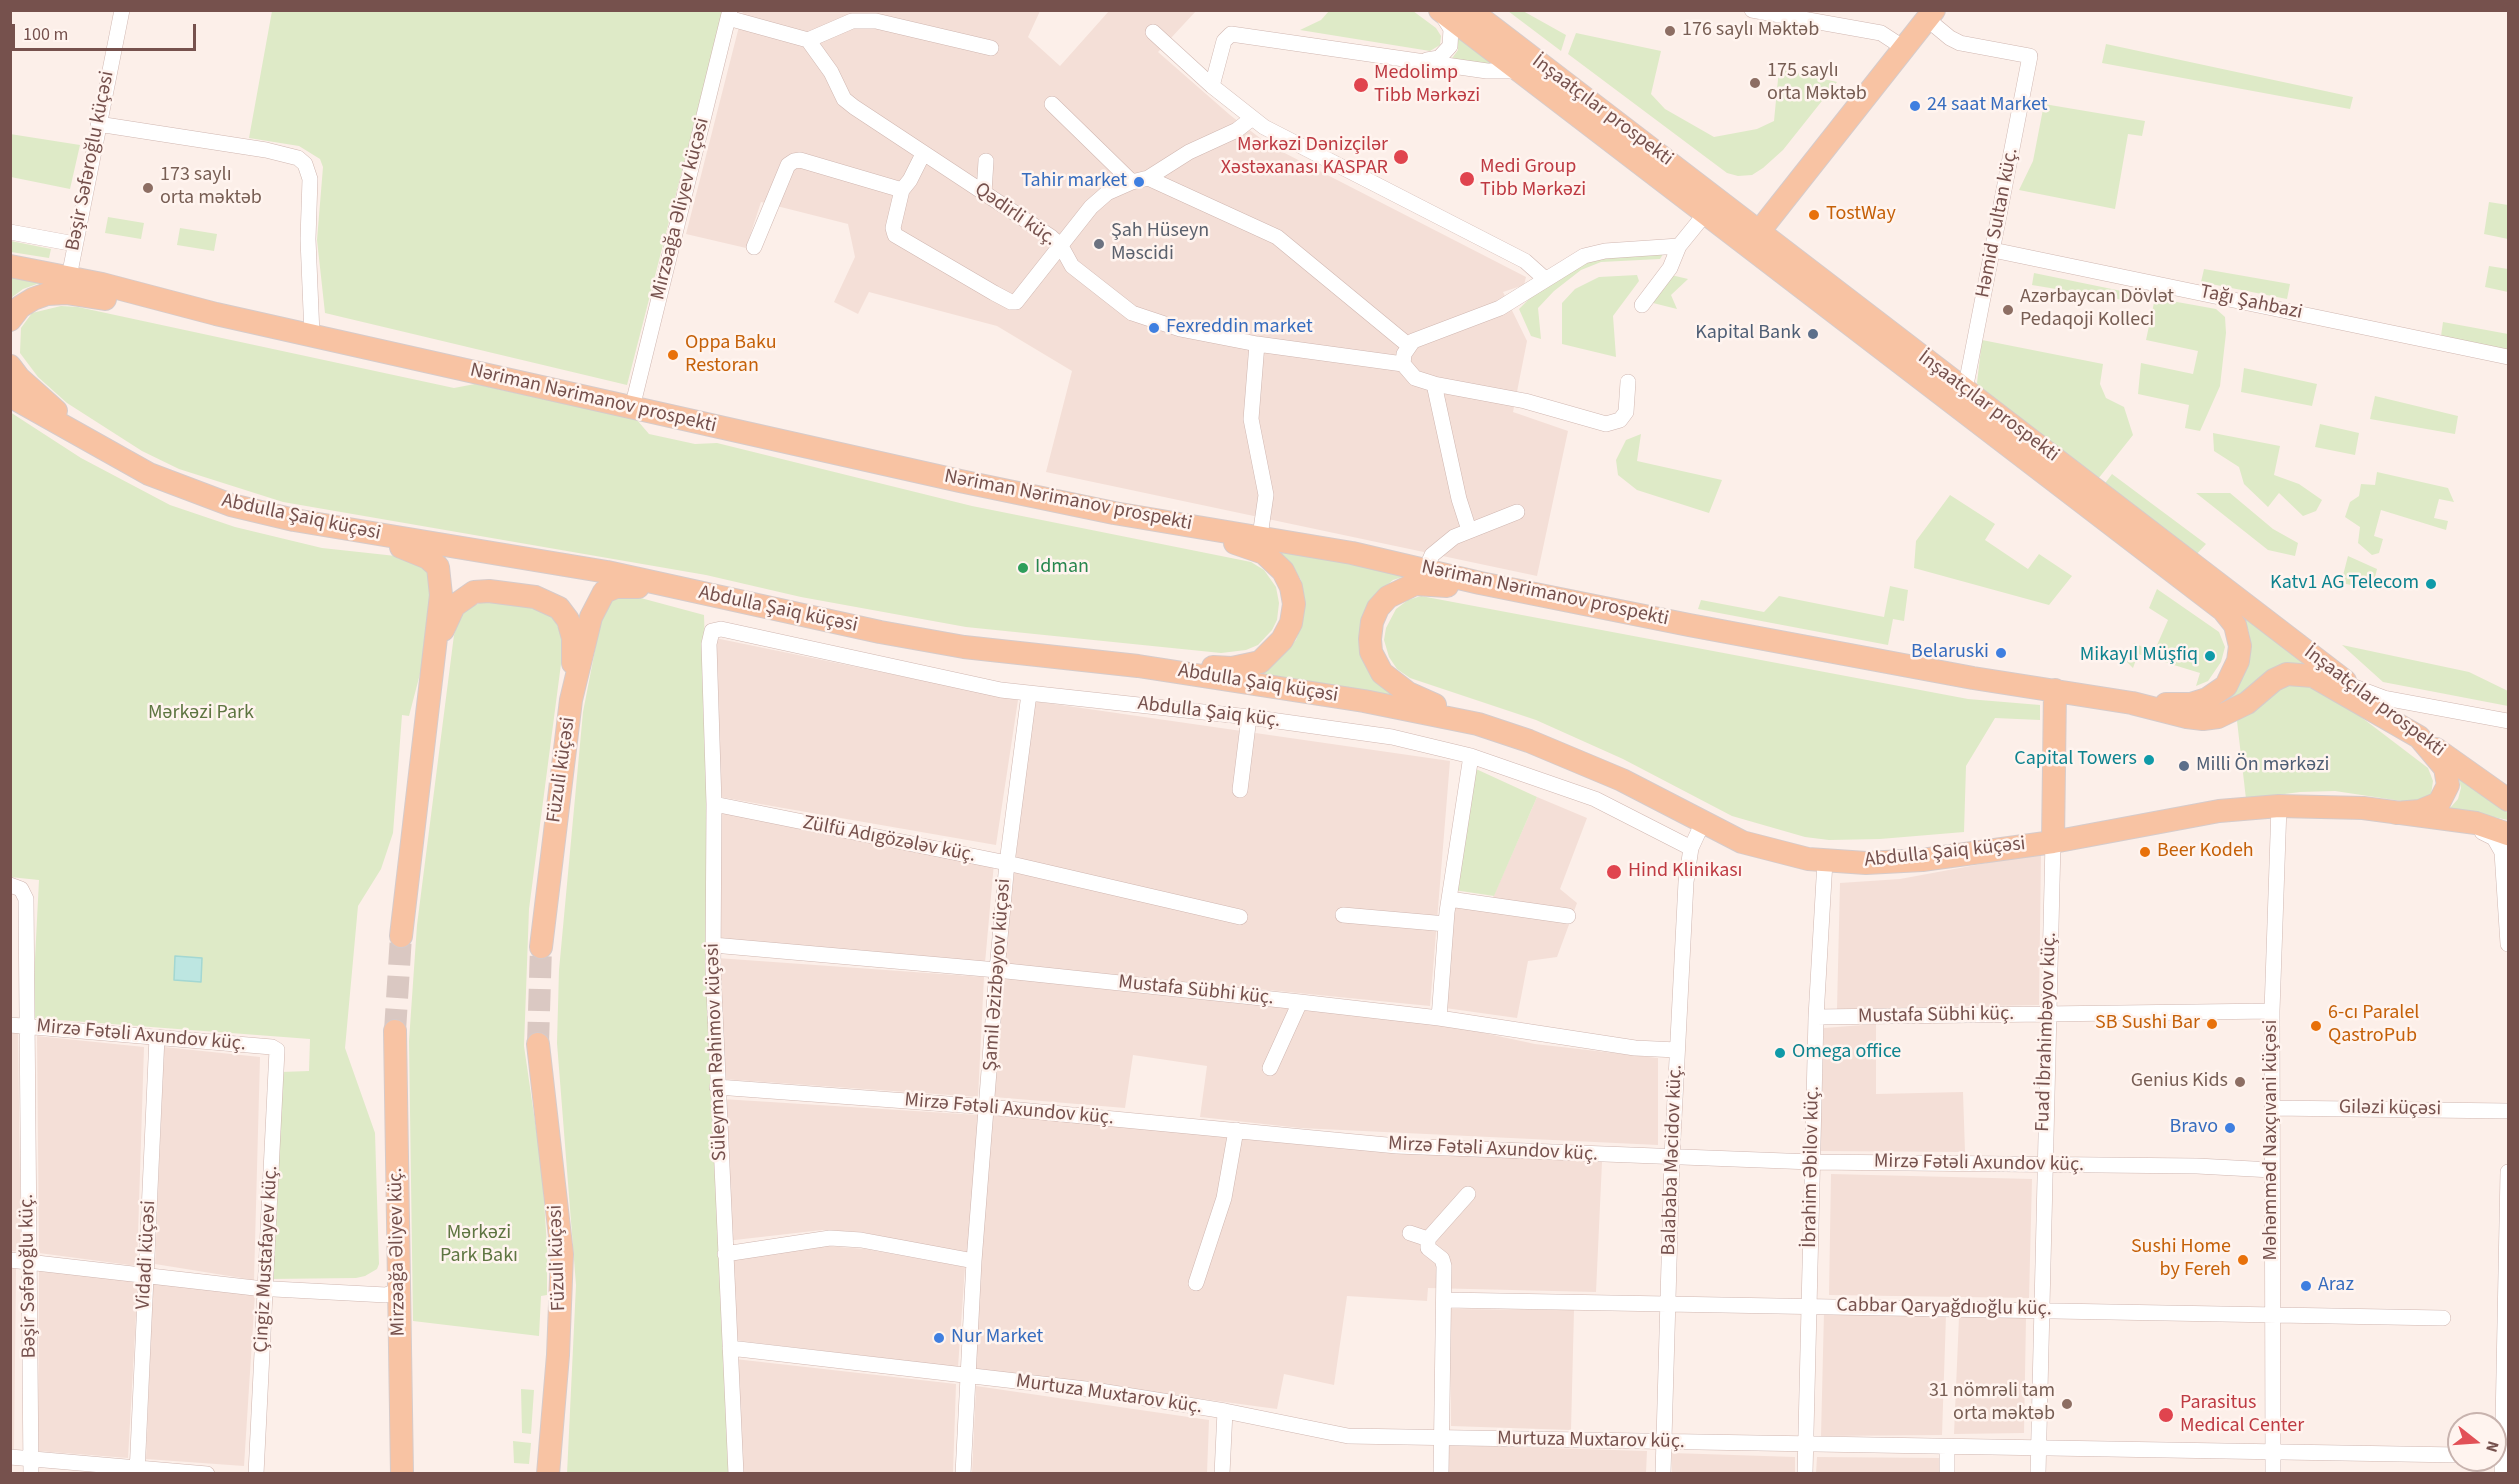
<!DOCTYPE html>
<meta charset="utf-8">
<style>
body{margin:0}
#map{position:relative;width:2519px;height:1484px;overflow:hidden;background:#fcefe9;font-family:"Source Sans 3",sans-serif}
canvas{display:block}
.frame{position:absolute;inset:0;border:12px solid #76514d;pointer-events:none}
.north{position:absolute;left:2447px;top:1412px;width:60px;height:60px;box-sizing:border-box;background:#fff4ef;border:2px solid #c8b3ae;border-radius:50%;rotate:107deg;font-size:16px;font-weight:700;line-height:24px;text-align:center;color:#76514d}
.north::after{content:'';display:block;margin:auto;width:21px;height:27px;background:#e25157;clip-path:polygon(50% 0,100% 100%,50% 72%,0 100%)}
.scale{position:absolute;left:12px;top:24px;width:184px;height:27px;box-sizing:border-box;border:3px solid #76514d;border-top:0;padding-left:8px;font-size:18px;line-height:21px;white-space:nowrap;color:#76514d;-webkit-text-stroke:4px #fff4ef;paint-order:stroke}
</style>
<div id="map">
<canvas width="2519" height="1484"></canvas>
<div class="frame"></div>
<div class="north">N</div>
<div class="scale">100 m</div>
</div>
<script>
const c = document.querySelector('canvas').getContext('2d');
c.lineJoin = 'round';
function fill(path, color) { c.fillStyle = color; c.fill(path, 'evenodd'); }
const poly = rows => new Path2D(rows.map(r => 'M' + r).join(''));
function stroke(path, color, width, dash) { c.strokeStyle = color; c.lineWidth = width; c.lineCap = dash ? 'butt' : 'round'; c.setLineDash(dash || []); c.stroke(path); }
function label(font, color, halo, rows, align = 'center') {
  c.font = font + ' "Source Sans 3",sans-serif'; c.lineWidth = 5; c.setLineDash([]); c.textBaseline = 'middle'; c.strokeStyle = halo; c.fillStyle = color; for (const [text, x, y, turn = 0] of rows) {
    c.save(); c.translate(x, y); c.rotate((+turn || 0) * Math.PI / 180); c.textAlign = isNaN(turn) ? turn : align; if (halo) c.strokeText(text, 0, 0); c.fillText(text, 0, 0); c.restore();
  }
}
fill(poly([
 [743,11,1040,11,1028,37,1060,66,1109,11,1196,11,1158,52,1230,115,1269,145,1526,277,1524,285,1503,292,1527,341,1513,412,1568,431,1537,576,1046,472,1072,371,997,326,869,292,858,314,834,302,855,257,848,224,761,202,746,248,686,234],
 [715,638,1018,700,996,845,720,797],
 [1033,701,1450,761,1430,1006,1004,964],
 [1537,797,1587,818,1560,889,1577,903,1557,957,1528,961,1517,1018,1445,1008,1453,907,1487,911],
 [721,812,994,863,985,963,716,939],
 [2041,853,2039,1005,1837,1009,1840,883,1900,879],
 [717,958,984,977,978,1097,722,1079],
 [1002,978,1437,1023,1535,1044,1658,1058,1658,1145,1300,1128,1200,1117,1207,1066,1133,1055,1125,1108,994,1097],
 [1876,1024,1876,1094,1963,1092,1965,1152,1820,1151,1824,1028],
 [11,1033,18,1033,21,1252,11,1251],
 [37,1036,144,1047,137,1266,39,1253],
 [164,1047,260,1057,254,1280,155,1264],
 [722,1099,979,1115,967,1254,861,1232,822,1230,726,1241],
 [993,1114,1376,1151,1602,1162,1596,1292,1428,1288,1427,1301,1347,1296,1334,1385,1284,1374,1277,1409,972,1368],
 [1831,1174,2032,1179,2029,1298,1829,1295],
 [826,1246,865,1249,965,1267,958,1367,733,1340,728,1259],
 [10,1267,16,1268,14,1450,10,1450],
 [39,1270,138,1280,128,1458,38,1451],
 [153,1282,255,1294,244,1466,146,1459],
 [1450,1309,1574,1310,1571,1430,1451,1426],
 [1824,1312,1946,1315,1942,1435,1821,1436],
 [1959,1317,2026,1317,2024,1433,1954,1434],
 [735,1359,956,1384,953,1473,741,1473],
 [976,1386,1209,1420,1207,1473,972,1473],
 [1449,1445,1647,1451,1646,1473,1449,1473],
 [1672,1453,1795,1457,1795,1473,1672,1473],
 [1817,1457,1939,1458,1939,1473,1816,1473]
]), '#f4dfd7');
fill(poly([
 [272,11,723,11,627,385,325,313,317,240,323,167,320,159,299,146,249,138],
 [1329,11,1413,11,1436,28,1441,36,1440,45,1430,51,1300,30,1321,20],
 [1508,11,1523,11,1566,35,1561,51],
 [1576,33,1661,51,1651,94,1665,109,1714,137,1757,129,1774,121,1779,69,1837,82,1783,150,1763,168,1752,175,1738,176,1727,173,1568,54],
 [1457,36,1496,65,1450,61,1458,50],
 [2106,44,2353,97,2350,109,2102,63],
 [2044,104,2145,121,2142,136,2128,134,2115,209,2019,190,2033,161],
 [10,134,80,145,70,189,11,177],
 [2489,202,2508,205,2508,239,2484,234],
 [108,217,144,223,141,239,105,233],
 [180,228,217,234,214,251,177,245],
 [11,241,51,249,49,258,11,252],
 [1665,251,1660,259,1601,262,1581,270,1554,291,1538,308,1541,339,1531,336,1519,309,1530,298,1591,257],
 [2489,266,2508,269,2508,292,2485,287],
 [2204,269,2290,284,2287,299,2201,282],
 [11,273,73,285,37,284,23,289,11,298],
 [2034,273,2136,294,2135,302,2032,285],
 [1637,275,1639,281,1613,316,1616,357,1562,344,1562,303,1575,289,1599,277],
 [1671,275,1688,279,1671,295,1677,309,1653,303,1658,289],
 [2155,298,2216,309,2225,317,2226,333,2220,386,2200,431,2185,428,2189,405,2138,394,2141,363,2193,374,2198,351,2146,340],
 [61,306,78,307,454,388,475,384,637,420,649,434,695,444,717,443,972,506,1251,562,1264,570,1276,587,1279,603,1277,620,1272,630,1258,645,1246,650,1221,653,966,627,801,597,706,575,283,502,179,469,142,451,67,403,38,377,20,353,21,328,32,313],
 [2443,322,2508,334,2508,350,2441,336],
 [1982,340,2103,364,2100,384,2106,398,2124,407,2133,435,2098,479,1981,392,1977,383],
 [2244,368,2317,384,2312,406,2241,392],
 [2375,396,2458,416,2455,434,2370,419],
 [10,412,81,458,170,505,235,527,322,548,405,557,423,564,433,575,434,588,421,670,409,716,402,715,393,833,381,869,358,906,345,1048,375,1133,379,1264,377,1269,365,1276,356,1278,269,1279,281,1072,309,1071,310,1039,32,1018,39,880,10,877],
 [2320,424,2359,433,2355,455,2315,447],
 [2213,433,2280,446,2274,475,2299,484,2322,500,2316,511,2303,516,2279,493,2268,507,2244,484,2239,467,2214,451],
 [1641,434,1637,461,1722,480,1709,513,1637,490,1618,475,1616,460,1626,440],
 [2377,472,2448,488,2454,502,2439,499,2434,518,2448,521,2446,530,2381,510,2374,536,2383,539,2379,553,2372,555,2358,543,2360,527,2345,517,2350,502,2359,496,2361,484,2375,485],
 [2112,474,2206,544,2194,557,2103,486],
 [2196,493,2230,493,2273,529,2298,543,2295,556,2268,550],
 [1950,495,1995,524,1985,540,2028,569,2039,554,2072,576,2049,605,1914,568,1916,541],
 [1268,545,1412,574,1393,580,1373,597,1366,614,1395,697,1249,674,1281,657,1296,640,1302,622,1305,600,1301,580,1289,561],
 [2348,556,2377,569,2372,589,2341,583],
 [1890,586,1908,590,1904,621,1893,619,1888,645,1698,609,1701,600,1764,612,1779,596,1884,617],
 [2157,589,2219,632,2225,647,2221,662,2208,681,2196,686,2200,673,2138,654,2133,668,2127,662,2134,643,2154,652,2168,620,2149,608],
 [618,596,637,597,704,615,731,1473,567,1474,576,1285,557,1043,559,970,583,712,603,609],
 [1421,596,1968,699,2040,705,2040,720,1995,718,1966,766,1964,832,1880,839,1829,840,1805,837,1732,816,1623,759,1536,720,1410,678,1397,669,1389,657,1384,640,1386,628,1396,609,1408,600],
 [487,600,543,610,552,614,564,641,529,909,524,1046,542,1170,547,1246,547,1295,541,1296,539,1336,413,1321,409,1041,417,925,454,635,459,620,466,609],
 [2240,612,2315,668,2209,708,2250,646,2249,632],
 [2342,645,2469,672,2508,691,2508,706,2383,682],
 [2297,683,2313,687,2344,704,2428,768,2433,781,2431,795,2421,801,2408,802,2335,791,2300,792,2246,799,2237,721,2278,688],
 [1476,769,1537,797,1494,896,1454,890],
 [2458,775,2508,813,2508,820,2450,808,2458,799,2461,788],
 [521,1389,534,1390,531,1434,522,1433],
 [513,1441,531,1443,529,1464,514,1463]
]), '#deeac7');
const water = poly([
 [175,956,202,958,201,982,174,980,175,956]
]);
fill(water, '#bde6e1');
stroke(water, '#a3d7d2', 1.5);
stroke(poly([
 [395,1031,401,936],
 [538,1044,541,947]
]), '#dac8c2', 22, [22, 11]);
const street = poly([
 [1752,10,1881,33,1904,48],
 [728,18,808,40,831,72,844,99,854,107,1051,237,1061,246,1072,266,1132,313,1180,329,1257,344,1403,364],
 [1927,19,1950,38,1960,43,2030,56,1965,390],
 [1153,32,1212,86,1264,127,1525,261,1544,278],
 [808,40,852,21,876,21,991,48],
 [1427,60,1439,58,1450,46,1451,29,1442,15],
 [1212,86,1224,41,1231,34,1487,71,1519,71],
 [1052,104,1132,182],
 [98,124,266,150,298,158,305,164,310,179,308,239,312,335],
 [1148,178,1277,237,1408,345],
 [902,190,893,228,895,235,994,293,1011,302,1016,302,1091,207,1107,193,1132,182,1148,178,1189,152,1237,130,1251,119],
 [984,192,986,161],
 [10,232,75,244],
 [754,247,788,165,794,161,800,160,902,190,910,180,923,154],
 [1993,250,2508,357],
 [69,277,122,10],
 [1642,305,1670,268,1679,246,1705,214],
 [1257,344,1251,419,1266,495,1260,536],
 [1628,382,1626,412,1620,420,1606,424,1525,401,1434,384,1415,378,1403,364,1404,354,1413,341,1500,308,1584,256,1605,251,1679,246],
 [1434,384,1459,499,1469,530],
 [632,408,730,10],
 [1426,569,1432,555,1454,537,1517,512],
 [2352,686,2384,698,2508,721],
 [1240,790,1249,717],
 [714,804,1007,863,1240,917],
 [2482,832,2494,838,2502,852,2508,944],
 [10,885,21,889,26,899,31,1474],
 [1449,899,1568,916],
 [1343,915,1446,924],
 [713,945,997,970,1300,1002,1439,1018,1635,1048,1677,1050],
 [1816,1017,2272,1011],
 [1439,1018,1447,912,1471,756],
 [10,1025,272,1047,277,1050,256,1474],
 [1270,1068,1300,1002],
 [717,1087,988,1107,1397,1146,1812,1162,2197,1166,2272,1170],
 [2272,1108,2508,1111],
 [1410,1233,1428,1239],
 [725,1254,830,1238,861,1240,974,1261],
 [10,1260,255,1288,386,1295,394,1292,397,1280],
 [1196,1283,1224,1198,1236,1130],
 [1445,1300,2443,1318],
 [730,1348,1094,1390,1225,1411,1348,1436,2459,1455],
 [10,1457,207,1474],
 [137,1474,157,1037],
 [736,1474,713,968,714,804,709,644,712,631,721,629,1001,690,1249,717,1392,737,1471,756,1595,799,1691,848],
 [963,1474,974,1261,997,970,1007,863,1029,694],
 [1222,1474,1225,1411],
 [1441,1474,1444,1266,1442,1259,1428,1248,1428,1239,1468,1194],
 [1663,1474,1672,1158,1686,882,1691,848,1703,822],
 [1805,1474,1816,1017,1825,861],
 [1947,1474,1947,1448],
 [2038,1474,2053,842],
 [2273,1474,2272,1011,2279,806],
 [2502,1474,2508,1172]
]);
const primary = poly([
 [1440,10,2223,610,2235,625,2240,646,2238,661,2226,686,2207,699,2191,704,2166,704],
 [1470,10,2345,681],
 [1750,243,1934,10],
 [10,266,102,284,216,314,960,481,1114,513,1352,553,1480,583,1689,625,1973,678,2132,703,2187,717,2203,719,2218,717,2247,703,2274,680,2287,674,2313,676,2419,737,2445,768,2448,785,2439,803,2420,811,2396,813],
 [10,320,20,307,33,299,47,294,66,293,105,299],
 [10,366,19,378,56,411],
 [10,396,149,474,231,505,294,520,607,572,880,632,964,647,1138,666,1364,701,1478,724,1529,741,1622,780,1742,842,1808,859,1866,863,1922,860,2053,842,2219,811,2279,806,2363,808,2476,823,2508,834],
 [401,547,428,558,438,567,441,595,401,936],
 [443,630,454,606,474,592,489,591,535,597,559,608,568,620,573,638,573,663],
 [1213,667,1232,668,1260,662,1282,640,1291,623,1294,604,1291,587,1283,571,1264,553,1235,543],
 [1435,705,1408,693,1382,673,1371,652,1370,639,1372,622,1378,608,1388,597,1415,584,1447,586],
 [2436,749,2508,800],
 [2053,842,2055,690],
 [541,947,571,700,591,617,604,592,616,587,638,587],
 [395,1031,402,1474],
 [538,1044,562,1254,558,1355,548,1474]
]);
stroke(street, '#d0b7b1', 16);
stroke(primary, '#d6cbca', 24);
stroke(street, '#fff', 15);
stroke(primary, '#f8c3a3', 22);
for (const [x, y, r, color] of [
 [1670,31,6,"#8d6e63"],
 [1755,83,6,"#8d6e63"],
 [1361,85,8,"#e0444e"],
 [1915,106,6,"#3f7fe0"],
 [1401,157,8,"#e0444e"],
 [1467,179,8,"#e0444e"],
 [1139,182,6,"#3f7fe0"],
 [148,188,6,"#8d6e63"],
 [1814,215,6,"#e8710a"],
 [1099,244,6,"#6b7280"],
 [2008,310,6,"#8d6e63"],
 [1154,328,6,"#3f7fe0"],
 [1813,334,6,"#5c6f8a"],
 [673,355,6,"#e8710a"],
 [1023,568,6,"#2e9e5b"],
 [2431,584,6,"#0f9aa8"],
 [2001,653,6,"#3f7fe0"],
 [2210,656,6,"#0f9aa8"],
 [2149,760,6,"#0f9aa8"],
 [2184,766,6,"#5c6f8a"],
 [2145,852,6,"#e8710a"],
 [1614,872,8,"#e0444e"],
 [2212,1024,6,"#e8710a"],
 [2316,1026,6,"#e8710a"],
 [1780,1053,6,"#0f9aa8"],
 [2240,1082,6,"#8d6e63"],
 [2230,1128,6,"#3f7fe0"],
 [2243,1260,6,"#e8710a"],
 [2306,1286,6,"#3f7fe0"],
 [939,1338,6,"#3f7fe0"],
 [2067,1404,6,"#8d6e63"],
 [2166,1415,8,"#e0444e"]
]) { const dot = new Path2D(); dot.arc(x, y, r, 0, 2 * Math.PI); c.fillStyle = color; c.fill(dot); stroke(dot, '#fff4ef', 2); }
label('20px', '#785e54', '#fff4ef', [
 ["176 saylı Məktəb",1682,31],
 ["175 saylı",1767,72],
 ["orta Məktəb",1767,95],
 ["173 saylı",160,176],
 ["orta məktəb",160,199],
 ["Azərbaycan Dövlət",2020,298],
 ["Pedaqoji Kolleci",2020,321],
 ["Genius Kids",2228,1082,"right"],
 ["31 nömrəli tam",2055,1392,"right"],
 ["orta məktəb",2055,1415,"right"]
], 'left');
label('20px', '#be3a42', '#fff4ef', [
 ["Medolimp",1374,74],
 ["Tibb Mərkəzi",1374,97],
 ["Mərkəzi Dənizçilər",1388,146,"right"],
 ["Xəstəxanası KASPAR",1388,169,"right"],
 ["Medi Group",1480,168],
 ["Tibb Mərkəzi",1480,191],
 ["Hind Klinikası",1628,872],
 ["Parasitus",2180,1404],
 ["Medical Center",2180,1427]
], 'left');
label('20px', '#366cbe', '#fff4ef', [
 ["24 saat Market",1927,106],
 ["Tahir market",1127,182,"right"],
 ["Fexreddin market",1166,328],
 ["Belaruski",1989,653,"right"],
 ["Bravo",2218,1128,"right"],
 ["Araz",2318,1286],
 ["Nur Market",951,1338]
], 'left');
label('20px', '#76514d', '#fff4ef', [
 ["İnşaatçılar prospekti",1602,111,37],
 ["Bəşir Səfəroğlu küçəsi",91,161,-79],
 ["Mirzəağa Əliyev küçəsi",681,209,-76],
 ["Qədirli küç.",1015,215,35],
 ["Həmid Sultan küç.",1998,223,-79],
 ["Tağı Şahbazi",2251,303,12],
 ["Nəriman Nərimanov prospekti",593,399,13],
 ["İnşaatçılar prospekti",1988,407,37],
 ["Nəriman Nərimanov prospekti",1068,501,11],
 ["Abdulla Şaiq küçəsi",301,518,12],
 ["Nəriman Nərimanov prospekti",1545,594,12],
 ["Abdulla Şaiq küçəsi",778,610,12],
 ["Abdulla Şaiq küçəsi",1258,684,9],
 ["İnşaatçılar prospekti",2374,702,37],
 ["Abdulla Şaiq küç.",1209,713,7],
 ["Füzuli küçəsi",562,770,-82],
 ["Zülfü Adıgözələv küç.",889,840,11],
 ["Abdulla Şaiq küçəsi",1945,853,-6],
 ["Şamil Əzizbəyov küçəsi",998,975,-86],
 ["Mustafa Sübhi küç.",1196,991,6],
 ["Mustafa Sübhi küç.",1936,1016,-1],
 ["Fuad İbrahimbəyov küç.",2047,1032,-88],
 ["Mirzə Fətəli Axundov küç.",141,1036,5],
 ["Süleyman Rəhimov küçəsi",717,1052,-92],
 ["Giləzi küçəsi",2390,1109,1],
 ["Mirzə Fətəli Axundov küç.",1009,1110,5],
 ["Məhəmməd Naxçıvani küçəsi",2272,1140,-90],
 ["Mirzə Fətəli Axundov küç.",1493,1150,3],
 ["Balababa Məcidov küç.",1673,1160,-88],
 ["Mirzə Fətəli Axundov küç.",1979,1164,1],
 ["İbrahim Əbilov küç.",1812,1167,-89],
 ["Mirzəağa Əliyev küç.",398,1252,-91],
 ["Vidadi küçəsi",147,1255,-87],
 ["Füzuli küçəsi",558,1258,-92],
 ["Çingiz Mustafayev küç.",267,1259,-87],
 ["Bəşir Səfəroğlu küç.",29,1276,-91],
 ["Cabbar Qaryağdıoğlu küç.",1944,1308,1],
 ["Murtuza Muxtarov küç.",1109,1395,8],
 ["Murtuza Muxtarov küç.",1591,1441,1]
]);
label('20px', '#c56008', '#fff4ef', [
 ["TostWay",1826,215],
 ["Oppa Baku",685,344],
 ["Restoran",685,367],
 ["Beer Kodeh",2157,852],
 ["6-cı Paralel",2328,1014],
 ["QastroPub",2328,1037],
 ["SB Sushi Bar",2200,1024,"right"],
 ["Sushi Home",2231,1248,"right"],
 ["by Fereh",2231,1271,"right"]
], 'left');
label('20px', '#5b616d', '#fff4ef', [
 ["Şah Hüseyn",1111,232],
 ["Məscidi",1111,255]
], 'left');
label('20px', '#4e5e75', '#fff4ef', [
 ["Kapital Bank",1801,334],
 ["Milli Ön mərkəzi",2196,766,"left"]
], 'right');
label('20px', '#27864d', '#fff4ef', [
 ["Idman",1035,568]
], 'left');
label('20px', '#0d838f', '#fff4ef', [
 ["Katv1 AG Telecom",2419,584],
 ["Mikayıl Müşfiq",2198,656],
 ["Capital Towers",2137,760],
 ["Omega office",1792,1053,"left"]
], 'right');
label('20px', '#5e7541', '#fff4ef', [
 ["Mərkəzi Park",201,714],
 ["Mərkəzi",479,1234],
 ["Park Bakı",479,1257]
]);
</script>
